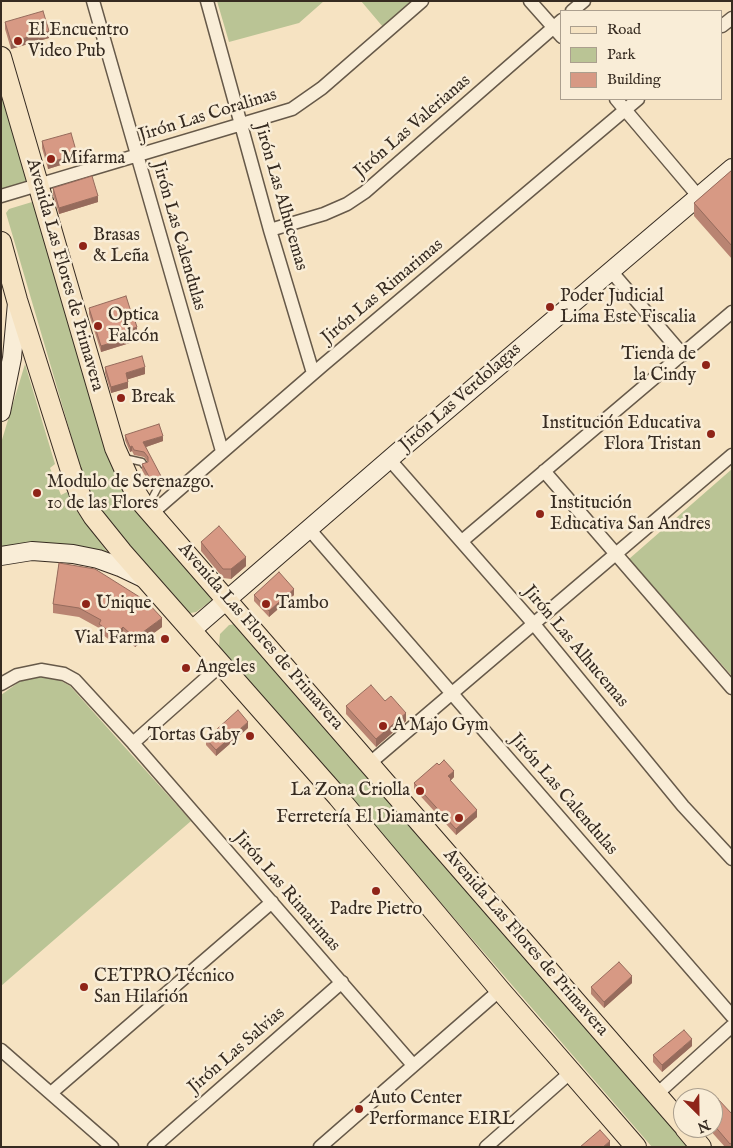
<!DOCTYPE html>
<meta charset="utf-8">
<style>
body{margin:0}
#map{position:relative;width:733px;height:1148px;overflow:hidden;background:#f6e3c2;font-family:"IM FELL English",serif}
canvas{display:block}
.frame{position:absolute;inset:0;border:2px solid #362b21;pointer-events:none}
.legend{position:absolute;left:560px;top:10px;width:162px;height:90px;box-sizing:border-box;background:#f9edd7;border:1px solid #ab9f8e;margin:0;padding:6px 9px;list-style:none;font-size:15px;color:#362b21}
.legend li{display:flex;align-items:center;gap:10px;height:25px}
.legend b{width:25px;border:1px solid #ab9f8e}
.north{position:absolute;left:673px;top:1088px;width:50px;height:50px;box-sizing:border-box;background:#f9edd7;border:1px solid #ab9f8e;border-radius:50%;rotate:157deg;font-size:14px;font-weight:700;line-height:20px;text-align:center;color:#362b21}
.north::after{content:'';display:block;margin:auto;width:18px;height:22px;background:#8f2418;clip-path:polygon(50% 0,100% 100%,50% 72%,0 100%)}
</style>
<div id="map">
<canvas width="733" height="1148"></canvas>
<div class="frame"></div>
<ul class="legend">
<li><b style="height:6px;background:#f6e3c2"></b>Road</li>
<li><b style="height:14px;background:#bac495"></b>Park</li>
<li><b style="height:14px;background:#d79984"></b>Building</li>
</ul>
<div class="north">N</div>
</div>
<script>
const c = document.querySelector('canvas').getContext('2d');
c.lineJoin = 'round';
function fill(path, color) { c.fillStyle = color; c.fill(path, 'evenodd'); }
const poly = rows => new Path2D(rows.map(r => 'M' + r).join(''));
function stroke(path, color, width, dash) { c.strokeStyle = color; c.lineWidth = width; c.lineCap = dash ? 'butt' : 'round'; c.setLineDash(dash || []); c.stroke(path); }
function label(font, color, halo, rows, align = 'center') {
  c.font = font + ' "IM FELL English",serif'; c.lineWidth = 5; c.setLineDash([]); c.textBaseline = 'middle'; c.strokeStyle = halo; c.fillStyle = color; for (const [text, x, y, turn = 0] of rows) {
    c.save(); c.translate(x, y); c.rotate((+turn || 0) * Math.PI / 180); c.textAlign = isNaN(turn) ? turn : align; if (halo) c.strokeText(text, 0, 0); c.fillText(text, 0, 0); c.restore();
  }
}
fill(poly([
 [217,1,324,1,299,23,229,42],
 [361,1,414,1,383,27],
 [1,87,29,182,1,191],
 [32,202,36,204,108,451,212,595,211,601,196,612,190,613,109,522,92,498,85,483,6,213,9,209],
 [25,364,55,464,50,468,61,495,67,492,76,510,108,553,73,545,40,542,1,547,1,443],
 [732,469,732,676,629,559],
 [235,624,691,1147,652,1147,219,646,220,634,229,625],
 [44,676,54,677,70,686,191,821,1,986,1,695,19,682,32,677]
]), '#bac495');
const lane = poly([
 [124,458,142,462,144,465],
 [149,504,157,489]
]);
const street = poly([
 [93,1,222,451],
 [207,1,270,230,313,373],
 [530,1,562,37],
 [572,11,584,1],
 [722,26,732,18],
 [616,99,699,197],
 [1,196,292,109,322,88,422,1],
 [270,230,324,214,347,204,365,192,562,20],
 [610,270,683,355],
 [389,459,533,623,683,806,732,859],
 [544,471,732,688],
 [152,513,323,365,638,99],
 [309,529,732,1016],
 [462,541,732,312],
 [1,684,17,675,41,670,64,674,75,680,133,743,413,1065],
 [133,743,222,664],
 [370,763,732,455],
 [1,1050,112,1147],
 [51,1093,272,902],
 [657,1094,732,1026],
 [154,1147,342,982],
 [320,1147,500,990],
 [486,1147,571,1072]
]);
const secondary = poly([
 [1,412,12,358,17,303],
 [1,556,32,551,73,554,98,559,120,567,143,578],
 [192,630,399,451,732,168]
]);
const primary = poly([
 [1,57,115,448,133,488,143,504,683,1125],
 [1,242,17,300,71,471,81,497,93,516,122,552,338,797,500,990,636,1147],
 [685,1128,701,1147]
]);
stroke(lane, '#665949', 9);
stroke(street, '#665949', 15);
stroke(secondary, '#362b21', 20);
stroke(primary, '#362b21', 22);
stroke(lane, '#f9edd7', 6);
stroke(street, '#f9edd7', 12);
stroke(secondary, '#f9edd7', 18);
stroke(primary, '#f6e3c2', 20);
fill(poly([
 [5,22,49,38,11,49,5,29],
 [42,141,77,160,48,169,42,148],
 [732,170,732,259,694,216,694,203],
 [53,188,98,202,59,214,53,195],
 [89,308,137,334,133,335,133,342,101,352,89,314],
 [105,367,145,374,128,379,128,388,111,393,105,373],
 [125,435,163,441,146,447,162,483,155,485,152,488,142,470,142,464,148,462,144,457,134,455,132,451,130,452,125,440],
 [201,542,246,566,231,579,223,578,201,551],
 [59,563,162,627,135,647,123,636,115,644,99,632,99,628,79,617,53,613,53,604],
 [254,595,294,595,269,617,254,601],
 [385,701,406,721,376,747,346,714,346,706],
 [248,728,216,756,206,745,206,739],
 [439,765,454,777,451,780,451,781,477,817,456,835,414,789,414,783],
 [632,983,604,1008,591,994,591,987],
 [692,1046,662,1072,653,1062,653,1055],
 [713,1103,732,1147,725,1147,708,1128,713,1128]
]), '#b98472');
fill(poly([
 [49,31,49,38,11,49,11,42],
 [77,154,77,160,48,169,48,163],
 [98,196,98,202,59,214,59,208],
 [137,327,137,334,131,336,131,329],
 [133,336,133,342,101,352,101,346],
 [145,367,145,374,126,380,126,373],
 [128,382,128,388,111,393,111,387],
 [163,436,163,441,143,448,143,442],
 [132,446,132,451,130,452,130,447],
 [162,478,162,483,155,485,152,488,152,482,155,479],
 [246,557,246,566,231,579,231,569],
 [294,589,294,595,269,617,269,611],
 [162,618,162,627,135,647,135,638],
 [123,627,123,636,115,644,115,635],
 [406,713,406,721,376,747,376,739],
 [248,722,248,728,216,756,216,750],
 [454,771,454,777,451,780,451,785,448,776],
 [477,810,477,817,456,835,456,829],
 [632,976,632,983,604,1008,604,1002],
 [692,1039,692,1046,662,1072,662,1065],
 [610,1141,610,1147,603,1147]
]), '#966b5c');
const building = poly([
 [43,11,49,31,11,42,5,22,43,11],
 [71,133,77,154,48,163,42,141,71,133],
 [732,170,732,246,694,203,732,170],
 [92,176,98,196,59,208,53,188,92,176],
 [126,296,132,315,133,315,137,327,131,329,133,336,101,346,89,308,126,296],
 [142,356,145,367,126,373,128,382,111,387,105,367,142,356],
 [159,424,163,436,143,442,162,478,155,479,152,482,142,464,148,462,148,457,144,452,134,450,132,446,130,447,125,435,159,424],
 [219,526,246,557,231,569,223,569,201,542,219,526],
 [59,563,95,569,146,601,162,618,135,638,123,627,115,635,99,624,101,620,79,608,53,604,59,563],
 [279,572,294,589,269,611,254,595,279,572],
 [371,685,385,701,391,696,406,713,376,739,346,706,371,685],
 [238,710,248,722,216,750,206,739,238,710],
 [444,760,454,771,448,776,451,779,450,780,477,810,456,829,414,783,437,763,439,765,444,760],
 [619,962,632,976,604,1002,591,987,619,962],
 [684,1030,692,1039,662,1065,653,1055,684,1030],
 [718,1099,732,1114,732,1143,730,1144,713,1124,713,1103,718,1099],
 [600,1130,610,1141,603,1147,580,1147,600,1130]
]);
fill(building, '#d79984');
stroke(building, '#966b5c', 1);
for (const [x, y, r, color] of [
 [18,41,5,"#8f2418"],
 [51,159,5,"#8f2418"],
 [83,246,5,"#8f2418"],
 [550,307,5,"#8f2418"],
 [98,326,5,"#8f2418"],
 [706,365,5,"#8f2418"],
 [121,398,5,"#8f2418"],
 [711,434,5,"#8f2418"],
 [37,493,5,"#8f2418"],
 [540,514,5,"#8f2418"],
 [86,604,5,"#8f2418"],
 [266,604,5,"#8f2418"],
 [165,639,5,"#8f2418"],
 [186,668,5,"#8f2418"],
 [383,726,5,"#8f2418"],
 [250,736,5,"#8f2418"],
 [420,791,5,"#8f2418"],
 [459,818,5,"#8f2418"],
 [376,891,5,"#8f2418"],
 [84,987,5,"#8f2418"],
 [359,1109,5,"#8f2418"]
]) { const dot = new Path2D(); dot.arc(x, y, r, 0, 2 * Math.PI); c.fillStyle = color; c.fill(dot); stroke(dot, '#f9edd7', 2); }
label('18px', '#362b21', '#f9edd7', [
 ["El Encuentro",28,31],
 ["Video Pub",28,52],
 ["Mifarma",61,159],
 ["Brasas",93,236],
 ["& Leña",93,257],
 ["Poder Judicial",560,297],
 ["Lima Este Fiscalia",560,318],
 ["Optica",108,316],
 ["Falcón",108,337],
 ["Tienda de",696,355,"right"],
 ["la Cindy",696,376,"right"],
 ["Break",131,398],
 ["Institución Educativa",701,424,"right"],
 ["Flora Tristan",701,445,"right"],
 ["Modulo de Serenazgo.",47,483],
 ["10 de las Flores",47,504],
 ["Institución",550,504],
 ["Educativa San Andres",550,525],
 ["Unique",96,604],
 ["Tambo",276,604],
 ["Vial Farma",155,639,"right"],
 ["Angeles",196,668],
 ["A Majo Gym",393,726],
 ["Tortas Gaby",240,736,"right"],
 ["La Zona Criolla",410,791,"right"],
 ["Ferretería El Diamante",449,818,"right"],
 ["Padre Pietro",376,910,"center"],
 ["CETPRO Técnico",94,977],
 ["San Hilarión",94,998],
 ["Auto Center",369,1099],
 ["Performance EIRL",369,1120]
], 'left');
label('18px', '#362b21', '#f9edd7', [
 ["Jirón Las Coralinas",208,116,-17],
 ["Jirón Las Valerianas",413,127,-41],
 ["Jirón Las Alhucemas",280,197,74],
 ["Jirón Las Calendulas",178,236,74],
 ["Avenida Las Flores de Primavera",64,275,74],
 ["Jirón Las Rimarimas",383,292,-40],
 ["Jirón Las Verdolagas",461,398,-41],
 ["Avenida Las Flores de Primavera",260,637,49],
 ["Jirón Las Alhucemas",575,647,50],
 ["Jirón Las Calendulas",563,795,49],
 ["Jirón Las Rimarimas",286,892,49],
 ["Avenida Las Flores de Primavera",525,943,49],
 ["Jirón Las Salvias",237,1051,-41]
]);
</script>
